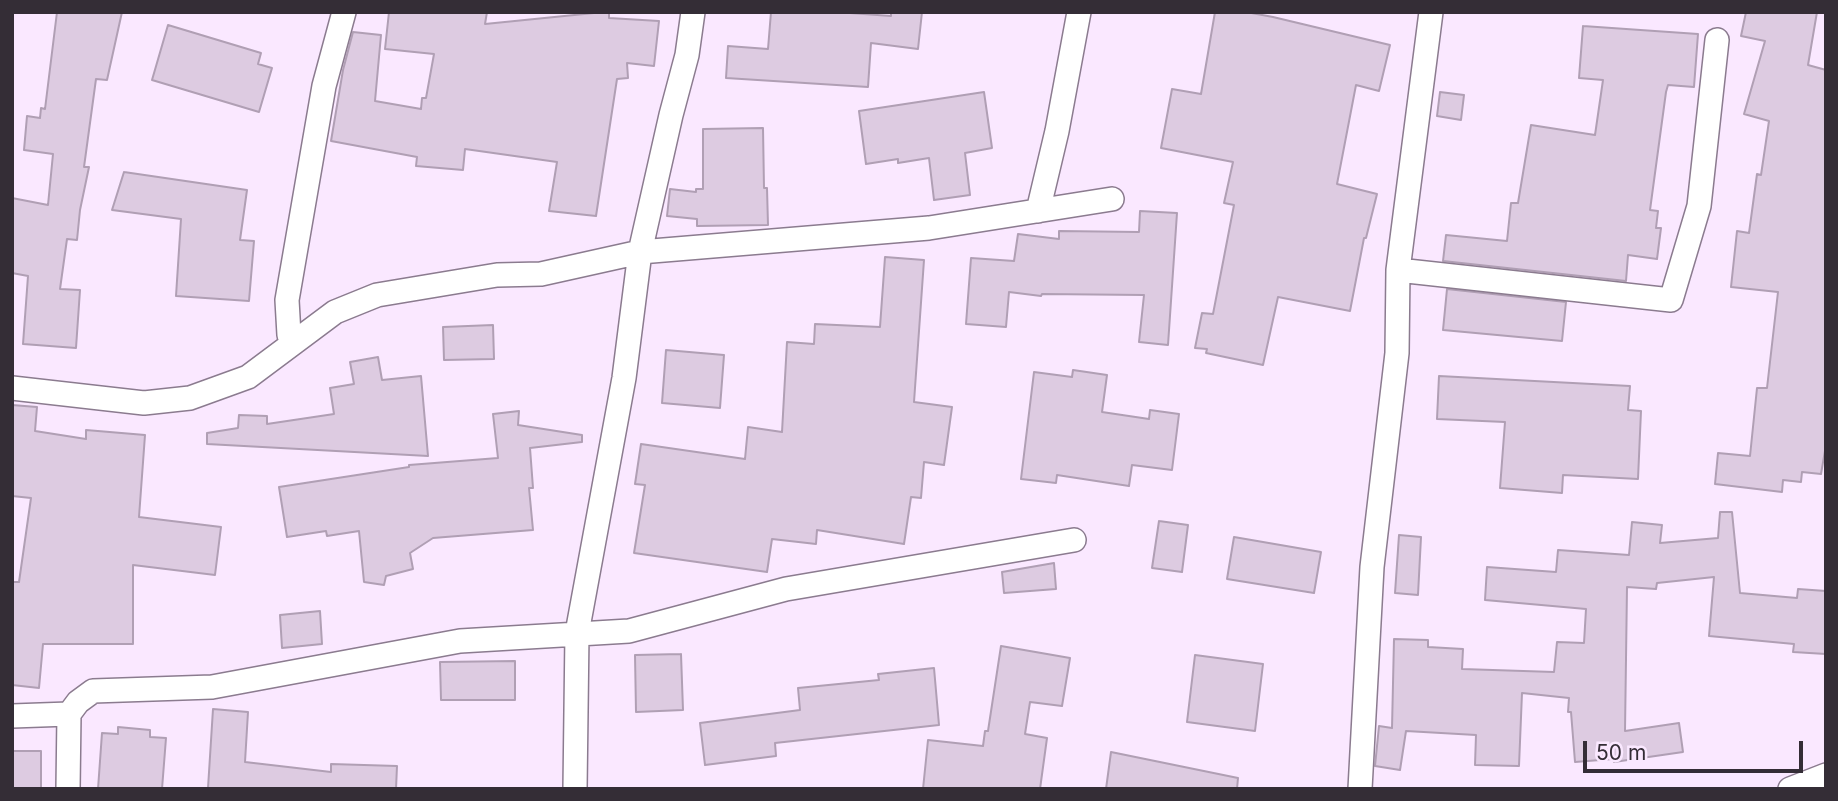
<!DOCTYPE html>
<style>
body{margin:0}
#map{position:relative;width:1838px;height:801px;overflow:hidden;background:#fae8ff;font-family:Inter,sans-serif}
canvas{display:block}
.frame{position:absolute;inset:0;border:14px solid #342d36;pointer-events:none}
.scale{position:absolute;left:1583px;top:741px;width:220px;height:32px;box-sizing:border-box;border:4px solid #342d36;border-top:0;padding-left:9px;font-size:21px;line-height:24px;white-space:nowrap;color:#342d36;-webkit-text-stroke:5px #fae8ff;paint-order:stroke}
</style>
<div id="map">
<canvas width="1838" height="801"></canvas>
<div class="frame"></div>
<div class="scale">50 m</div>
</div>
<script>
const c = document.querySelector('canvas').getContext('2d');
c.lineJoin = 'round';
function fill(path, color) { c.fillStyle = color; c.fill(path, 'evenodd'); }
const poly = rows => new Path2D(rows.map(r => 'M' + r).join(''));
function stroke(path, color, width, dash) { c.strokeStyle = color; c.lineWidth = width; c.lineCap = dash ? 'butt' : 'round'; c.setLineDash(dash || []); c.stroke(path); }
const building = poly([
 [57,12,122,12,107,80,96,79,84,167,89,167,80,210,77,240,67,239,60,289,80,290,76,348,23,344,28,276,12,273,12,198,48,205,53,154,24,150,27,116,40,118,41,108,45,109,57,12],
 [389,12,487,12,485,24,604,12,609,12,609,18,659,21,654,66,627,63,628,78,617,79,596,216,549,211,557,162,465,149,463,170,416,166,417,157,331,141,343,70,353,32,381,35,375,101,421,109,422,98,426,98,434,54,385,49,389,12],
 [771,12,836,12,891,16,891,12,922,12,918,49,871,43,868,87,726,78,728,46,768,49,771,12],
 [1215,12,1246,12,1273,17,1390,45,1379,91,1356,85,1337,184,1377,194,1366,238,1364,238,1350,311,1278,297,1263,365,1206,353,1207,349,1195,348,1202,313,1213,314,1234,205,1224,203,1233,162,1161,148,1172,89,1201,94,1215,12],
 [1746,12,1817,12,1808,65,1826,70,1826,445,1821,474,1802,472,1801,482,1783,480,1782,492,1715,484,1718,453,1750,456,1757,388,1767,388,1778,292,1731,287,1737,231,1749,233,1757,174,1761,175,1769,121,1744,114,1765,41,1741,36,1746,12],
 [168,25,261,53,258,64,272,68,259,112,152,80,168,25],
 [1583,26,1698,34,1694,87,1668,85,1666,92,1650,210,1658,211,1656,228,1661,228,1657,259,1628,255,1626,281,1443,261,1446,235,1507,241,1511,203,1518,203,1531,125,1595,135,1603,80,1579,78,1583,26],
 [984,92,992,148,965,153,970,195,934,200,929,158,898,163,898,159,866,164,859,111,984,92],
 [1440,92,1464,95,1461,120,1437,116,1440,92],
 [763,128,764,188,767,188,768,225,697,226,697,219,667,216,670,189,696,192,696,189,703,189,703,129,763,128],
 [124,172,247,190,240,240,254,241,249,301,176,296,181,219,112,210,124,172],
 [1140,211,1177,213,1168,345,1139,342,1144,295,1042,294,1041,296,1009,292,1006,327,966,324,971,258,1014,261,1018,234,1059,239,1059,231,1139,232,1140,211],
 [885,257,924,260,914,402,952,407,944,465,924,462,921,498,911,497,904,544,817,530,816,544,772,539,767,572,634,553,645,485,635,484,641,444,745,459,748,427,782,432,787,342,814,344,815,324,880,327,885,257],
 [1447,289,1566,302,1562,341,1443,330,1447,289],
 [493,325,494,359,444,360,443,327,493,325],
 [666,350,724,355,720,408,662,403,666,350],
 [378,357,382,380,421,376,428,456,207,444,207,433,238,428,239,415,267,416,267,424,334,414,330,388,354,384,350,362,378,357],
 [1073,370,1107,375,1102,412,1149,419,1150,410,1179,414,1172,470,1132,465,1129,486,1057,475,1056,483,1021,479,1034,372,1072,377,1073,370],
 [1439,376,1630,386,1628,410,1641,411,1638,479,1563,475,1562,493,1500,488,1505,422,1437,419,1439,376],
 [12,405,37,407,35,431,86,439,86,430,145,435,139,517,221,527,215,575,133,565,133,644,43,644,39,688,12,685,12,582,19,582,31,498,12,496,12,405],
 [519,411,518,425,582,435,582,442,530,448,533,488,529,488,533,530,433,538,410,553,413,569,386,576,384,585,364,582,359,531,327,536,326,531,287,537,279,487,409,467,409,465,498,458,493,414,519,411],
 [1720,512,1732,512,1740,593,1797,598,1798,589,1826,591,1826,654,1793,652,1794,644,1709,636,1714,577,1657,583,1656,589,1627,587,1625,731,1679,723,1683,752,1614,762,1613,759,1575,762,1571,712,1568,712,1569,698,1522,693,1519,766,1475,765,1476,735,1406,731,1400,770,1375,766,1379,726,1392,728,1394,639,1428,640,1428,647,1463,649,1462,669,1554,672,1557,642,1584,643,1586,609,1485,600,1487,567,1556,572,1558,550,1629,555,1632,522,1662,525,1660,543,1718,538,1720,512],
 [1159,521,1188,525,1182,572,1152,568,1159,521],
 [1399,535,1421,537,1418,595,1395,593,1399,535],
 [1234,537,1321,552,1314,593,1227,579,1234,537],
 [1054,563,1056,589,1004,593,1002,572,1054,563],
 [320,611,322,644,282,648,280,615,320,611],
 [1001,646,1070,658,1062,706,1030,702,1025,734,1047,738,1040,789,923,789,928,740,983,746,985,731,988,731,1001,646],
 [681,654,683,710,636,712,635,655,681,654],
 [1195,655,1263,664,1255,731,1187,722,1195,655],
 [515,661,515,700,441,700,440,662,515,661],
 [934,668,939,725,775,743,776,756,705,765,700,723,800,710,798,688,879,680,878,674,934,668],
 [213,709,248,712,245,762,331,772,331,764,397,766,396,789,208,788,213,709],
 [118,727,150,730,150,737,166,738,162,789,98,789,102,733,118,734,118,727],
 [12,751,41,751,41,789,12,789,12,751],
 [1111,752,1238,778,1237,789,1106,789,1111,752]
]);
fill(building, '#ddcbe1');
stroke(building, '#b09fb4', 2);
const street = poly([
 [1038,211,1057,131,1079,12],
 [1398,270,1671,300,1699,206,1717,40],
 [300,338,289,335,287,300,324,86,344,12],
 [12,388,144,403,190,398,248,377,335,312,377,295,497,275,541,274,640,252,929,228,1112,199],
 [12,716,69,714],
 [68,789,69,714,78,702,93,691,212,687,460,641,629,631,786,589,1074,540],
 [575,789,577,633,624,378,640,252,671,115,687,55,693,12],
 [1360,789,1372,567,1397,353,1398,270,1431,12],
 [1790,789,1826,775]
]);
stroke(street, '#8b7b8f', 26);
stroke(street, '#fff', 23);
</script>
